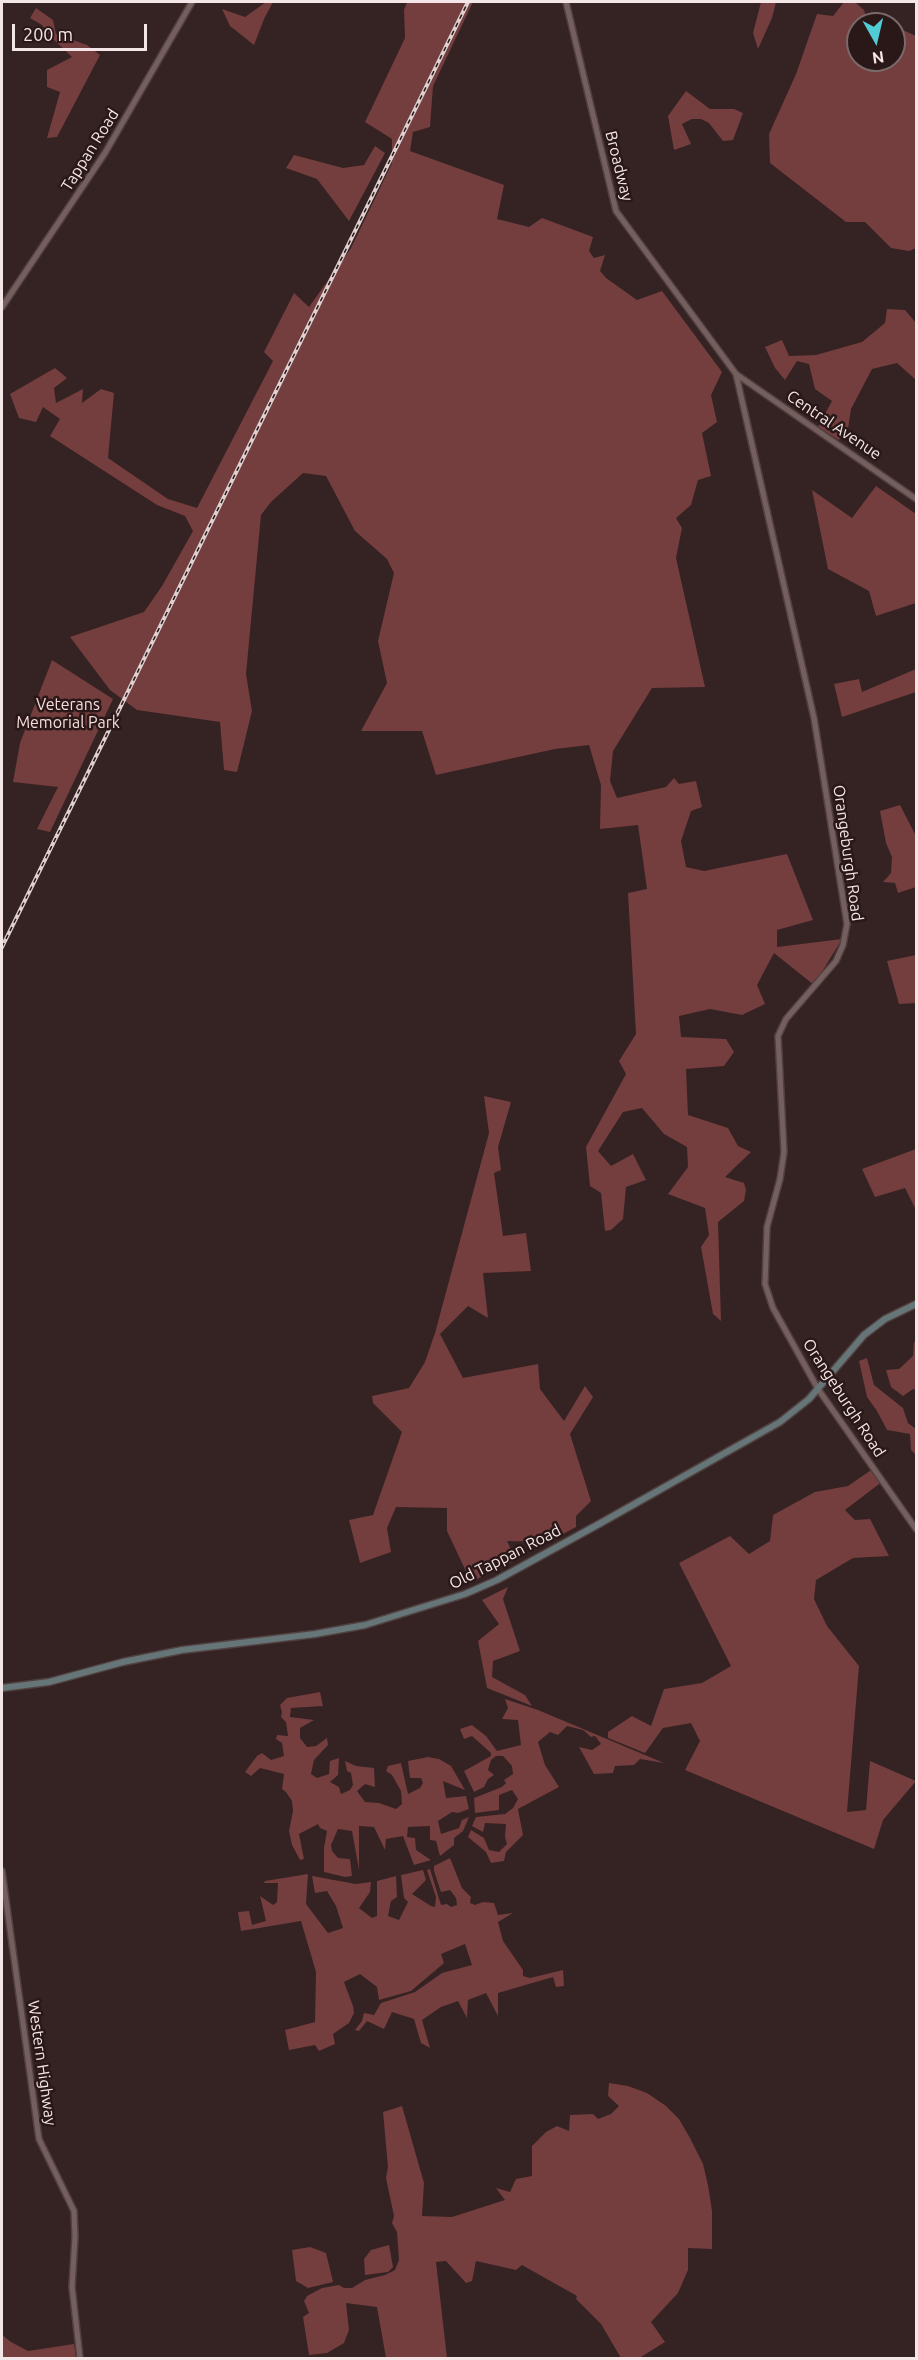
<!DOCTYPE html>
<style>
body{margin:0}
#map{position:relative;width:918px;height:2360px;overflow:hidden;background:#352222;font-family:Ubuntu,sans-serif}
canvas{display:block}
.frame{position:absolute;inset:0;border:3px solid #f4e6e6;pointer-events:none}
.north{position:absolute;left:846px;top:12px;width:60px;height:60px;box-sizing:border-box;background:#2a1818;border:2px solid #7b6a6a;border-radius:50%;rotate:172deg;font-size:16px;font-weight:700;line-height:24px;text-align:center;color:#f4e6e6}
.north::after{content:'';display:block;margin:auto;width:21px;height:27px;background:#51ccd4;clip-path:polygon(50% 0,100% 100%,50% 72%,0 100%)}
.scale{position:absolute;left:12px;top:24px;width:135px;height:27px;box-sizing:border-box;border:3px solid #f4e6e6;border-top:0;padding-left:8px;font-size:18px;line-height:21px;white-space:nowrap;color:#f4e6e6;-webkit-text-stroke:4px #2a1818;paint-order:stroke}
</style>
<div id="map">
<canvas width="918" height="2360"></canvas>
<div class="frame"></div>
<div class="north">N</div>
<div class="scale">200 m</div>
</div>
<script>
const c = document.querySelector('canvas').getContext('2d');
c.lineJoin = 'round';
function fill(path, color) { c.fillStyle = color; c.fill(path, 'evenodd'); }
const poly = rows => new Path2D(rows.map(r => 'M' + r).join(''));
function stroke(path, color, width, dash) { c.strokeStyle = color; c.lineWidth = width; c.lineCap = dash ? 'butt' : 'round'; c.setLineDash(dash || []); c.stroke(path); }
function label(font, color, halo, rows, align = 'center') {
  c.font = font + ' Ubuntu,sans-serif'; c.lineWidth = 5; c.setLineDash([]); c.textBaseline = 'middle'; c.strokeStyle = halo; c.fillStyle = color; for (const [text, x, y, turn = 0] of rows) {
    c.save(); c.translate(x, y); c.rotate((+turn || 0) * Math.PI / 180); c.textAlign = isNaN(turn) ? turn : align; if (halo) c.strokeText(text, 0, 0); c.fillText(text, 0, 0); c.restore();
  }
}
fill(poly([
 [266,2,273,2,264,19,254,45,230,26,222,9,245,17],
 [407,2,473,2,433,86,430,127,413,132,410,151,504,185,497,219,529,227,542,218,593,237,589,251,594,258,605,255,600,271,606,278,637,300,662,291,722,372,711,395,717,422,702,433,711,476,698,480,691,505,676,518,682,528,676,558,705,687,652,688,613,751,610,781,617,798,666,787,674,778,679,784,696,781,702,807,691,811,681,841,686,867,704,871,787,854,813,920,777,930,777,947,842,939,814,985,774,953,757,985,765,1004,742,1015,710,1009,679,1016,681,1037,726,1039,734,1052,724,1066,686,1069,688,1115,728,1128,738,1146,751,1152,725,1177,744,1183,746,1190,744,1201,718,1222,721,1321,713,1314,701,1247,709,1235,705,1208,668,1194,688,1167,687,1147,664,1134,642,1108,623,1112,598,1151,611,1166,633,1154,646,1180,626,1187,623,1219,611,1230,605,1231,601,1193,590,1186,586,1147,626,1074,619,1061,636,1034,628,893,647,889,638,825,600,829,601,785,589,745,555,749,436,775,422,731,361,731,387,683,378,641,394,573,387,559,355,531,326,476,303,473,271,502,261,515,246,674,252,711,237,772,224,770,220,722,137,710,110,690,70,637,144,612,162,586,193,531,185,516,157,505,50,436,60,419,43,407,36,422,19,418,10,394,55,368,67,378,54,388,56,403,83,389,82,403,101,389,114,393,108,458,168,499,197,508,273,361,264,352,294,293,309,307,351,248,392,163,392,139,365,122,405,38,404,10],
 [761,2,776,2,772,18,758,49,753,33],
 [844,2,855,2,864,10,868,24,858,24,858,60,894,60,894,26,916,36,916,248,909,251,891,248,865,222,846,222,770,163,769,134,796,74,817,14,833,16],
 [36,8,53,20,56,34,87,45,100,55,57,137,47,138,60,92,47,87,47,70,72,57,51,37,42,25,30,18],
 [686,91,710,109,734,109,743,113,733,140,723,141,709,123,701,119,692,119,682,124,691,144,674,150,668,116],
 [375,146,385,153,349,221,317,179,286,168,294,155,343,168,364,165],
 [887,309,905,310,916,323,916,380,897,363,872,369,851,409,848,429,839,440,818,427,832,401,815,389,809,364,797,361,785,380,775,368,765,347,782,340,789,356,816,355,862,342,885,323],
 [876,486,916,514,916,603,876,616,869,591,828,569,812,490,852,518],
 [52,660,113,699,50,832,37,829,58,787,13,782,20,743],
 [916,669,916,692,842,717,834,684,859,679,862,692],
 [900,805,916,836,916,887,898,893,895,883,883,882,891,873,892,857,886,843,880,811],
 [916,955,916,1003,899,1004,887,961],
 [484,1096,511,1102,498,1147,501,1170,494,1173,503,1236,526,1233,531,1271,483,1273,488,1318,468,1306,440,1334,463,1378,538,1364,540,1389,564,1421,585,1386,593,1397,570,1434,591,1501,576,1516,576,1527,548,1542,507,1541,516,1560,471,1582,447,1531,447,1508,396,1507,387,1528,391,1552,360,1563,349,1520,373,1515,402,1432,373,1403,372,1396,409,1388,425,1362,435,1333,489,1133],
 [916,1149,916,1208,915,1208,905,1188,875,1197,862,1169],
 [914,1341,916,1345,916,1390,913,1389,903,1396,891,1387,886,1370,899,1369,913,1356],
 [867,1358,874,1385,903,1408,908,1423,916,1429,916,1455,911,1450,910,1434,887,1430,877,1411,867,1397,859,1361],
 [874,1468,883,1481,845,1510,855,1520,870,1519,889,1556,853,1558,816,1580,814,1599,827,1626,859,1666,847,1812,866,1810,870,1761,916,1781,883,1820,874,1849,685,1770,700,1741,691,1723,663,1728,645,1753,608,1738,608,1732,632,1716,651,1726,664,1689,702,1683,731,1666,679,1563,730,1536,749,1554,770,1541,773,1515,815,1492,848,1486],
 [508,1587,503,1599,520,1651,493,1661,492,1677,525,1695,532,1706,487,1688,478,1641,499,1624,482,1600],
 [320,1692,323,1706,291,1708,290,1717,314,1720,300,1728,300,1738,307,1747,316,1746,327,1738,328,1745,314,1760,311,1774,317,1778,329,1774,330,1761,339,1758,338,1775,330,1782,339,1787,341,1794,350,1790,353,1785,351,1773,347,1771,345,1761,356,1766,374,1768,375,1787,365,1784,357,1791,365,1802,379,1803,396,1809,402,1804,401,1791,392,1775,386,1771,388,1766,401,1763,408,1794,420,1788,423,1783,421,1778,410,1778,408,1761,428,1757,439,1759,451,1766,465,1790,443,1781,446,1798,466,1796,469,1809,458,1813,452,1812,438,1821,441,1834,459,1828,462,1820,469,1817,463,1831,454,1838,454,1845,440,1856,436,1841,430,1840,430,1826,408,1827,407,1837,415,1838,416,1850,431,1860,414,1865,403,1836,386,1839,385,1850,374,1827,359,1826,359,1870,352,1831,338,1829,331,1845,332,1851,338,1858,350,1859,352,1876,345,1877,324,1872,324,1848,327,1831,320,1828,318,1824,299,1834,304,1859,300,1860,292,1845,289,1831,293,1811,292,1801,286,1792,282,1789,284,1774,260,1768,251,1776,245,1772,257,1756,262,1753,271,1760,284,1756,282,1743,276,1739,277,1735,288,1736,286,1722,281,1717,282,1712,280,1705,287,1698],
 [505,1699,538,1710,664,1763,640,1759,634,1765,615,1766,613,1773,594,1774,579,1747,592,1750,601,1744,595,1736,591,1737,583,1730,567,1726,558,1735,550,1732,538,1742,545,1765,559,1787,518,1809,523,1835,506,1852,504,1861,491,1863,486,1852,468,1837,471,1830,484,1838,489,1850,499,1852,507,1844,505,1837,506,1824,485,1823,483,1832,472,1826,476,1817,505,1814,513,1808,518,1799,512,1790,499,1795,499,1810,475,1813,474,1798,502,1787,506,1783,504,1780,513,1774,512,1766,503,1756,496,1756,491,1760,488,1770,494,1775,488,1779,484,1787,474,1792,464,1771,491,1756,491,1753,472,1736,464,1739,460,1729,472,1725,486,1736,497,1751,521,1745,518,1720,502,1719,508,1708],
 [450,1858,462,1888,471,1897,470,1903,475,1905,483,1902,494,1903,498,1915,513,1913,498,1922,503,1941,523,1970,523,1976,530,1978,563,1970,564,1986,556,1987,553,1977,498,1993,498,2016,486,1993,468,2000,467,2018,458,2001,441,2007,422,2020,430,2048,421,2043,414,2019,392,2012,384,2029,367,2021,359,2031,355,2030,362,2021,364,2013,374,2015,381,2003,415,1992,442,1973,472,1965,465,1944,441,1954,444,1963,411,1991,379,2000,377,1987,360,1974,344,1982,353,2006,354,2013,349,2023,333,2034,335,2044,319,2051,315,2045,289,2050,285,2030,315,2022,316,1972,301,1921,241,1931,238,1912,249,1911,252,1925,266,1921,260,1896,273,1905,277,1902,278,1883,264,1883,265,1881,308,1874,306,1904,328,1933,343,1928,336,1906,327,1891,315,1893,312,1876,356,1884,371,1882,370,1892,359,1908,372,1918,377,1916,377,1881,396,1876,397,1897,391,1901,388,1916,399,1920,408,1902,404,1898,401,1875,423,1870,426,1880,412,1894,431,1906,435,1907,436,1897,427,1870,430,1869,441,1905,447,1904,451,1907,457,1905,456,1898,450,1890,441,1892,434,1871,434,1866],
 [609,2083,628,2086,647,2093,666,2106,679,2119,690,2138,703,2164,708,2185,712,2211,712,2249,688,2248,688,2270,678,2293,651,2322,665,2342,641,2357,621,2358,601,2324,576,2299,577,2296,522,2265,516,2270,476,2261,472,2281,466,2283,446,2261,436,2262,447,2358,386,2358,377,2307,346,2303,349,2330,344,2343,327,2353,309,2355,303,2317,309,2313,304,2301,307,2296,322,2288,339,2285,344,2288,352,2288,365,2280,385,2275,395,2270,399,2260,397,2232,392,2223,394,2216,386,2178,388,2167,383,2112,402,2106,424,2183,422,2216,452,2217,505,2200,496,2188,510,2192,516,2179,532,2176,532,2146,546,2132,557,2126,569,2131,570,2115,593,2114,598,2119,611,2114,619,2106,608,2096],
 [389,2245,393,2267,388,2272,365,2275,364,2259,371,2250],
 [310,2247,326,2253,333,2282,308,2288,296,2281,292,2250],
 [2,2335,11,2342,28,2351,74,2344,76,2358,2,2358]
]), '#743d3e');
const tertiary = poly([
 [566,2,616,211,736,374,916,499],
 [2,307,105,153,192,2],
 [736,374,814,718,847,924,843,945,836,961,786,1019,778,1036,784,1152,780,1179,767,1227,765,1284,773,1308,818,1389,916,1529],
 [2,1871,39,2139,74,2211,75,2237,72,2287,80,2358]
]);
const secondary = poly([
 [2,1688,49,1682,123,1662,182,1650,315,1634,365,1625,465,1594,497,1580,599,1524,780,1422,809,1399,864,1335,885,1319,916,1304]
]);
stroke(tertiary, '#504040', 8);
stroke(secondary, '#504040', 9);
stroke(tertiary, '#755f5e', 5);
stroke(secondary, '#667577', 6);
const rail = poly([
 [2,947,468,2]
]);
stroke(rail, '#dfd0d0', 4);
stroke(rail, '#2a1818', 1.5, [4.5]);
label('16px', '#f4e6e6', '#2a1818', [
 ["Tappan Road",90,150,-58],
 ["Broadway",619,166,76],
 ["Central Avenue",834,425,34],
 ["Orangeburgh Road",848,853,82],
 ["Orangeburgh Road",844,1398,57],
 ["Old Tappan Road",505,1557,-27],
 ["Western Highway",42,2063,82]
]);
label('16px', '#f6dddc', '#2a1818', [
 ["Veterans",68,705],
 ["Memorial Park",68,723]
]);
</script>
